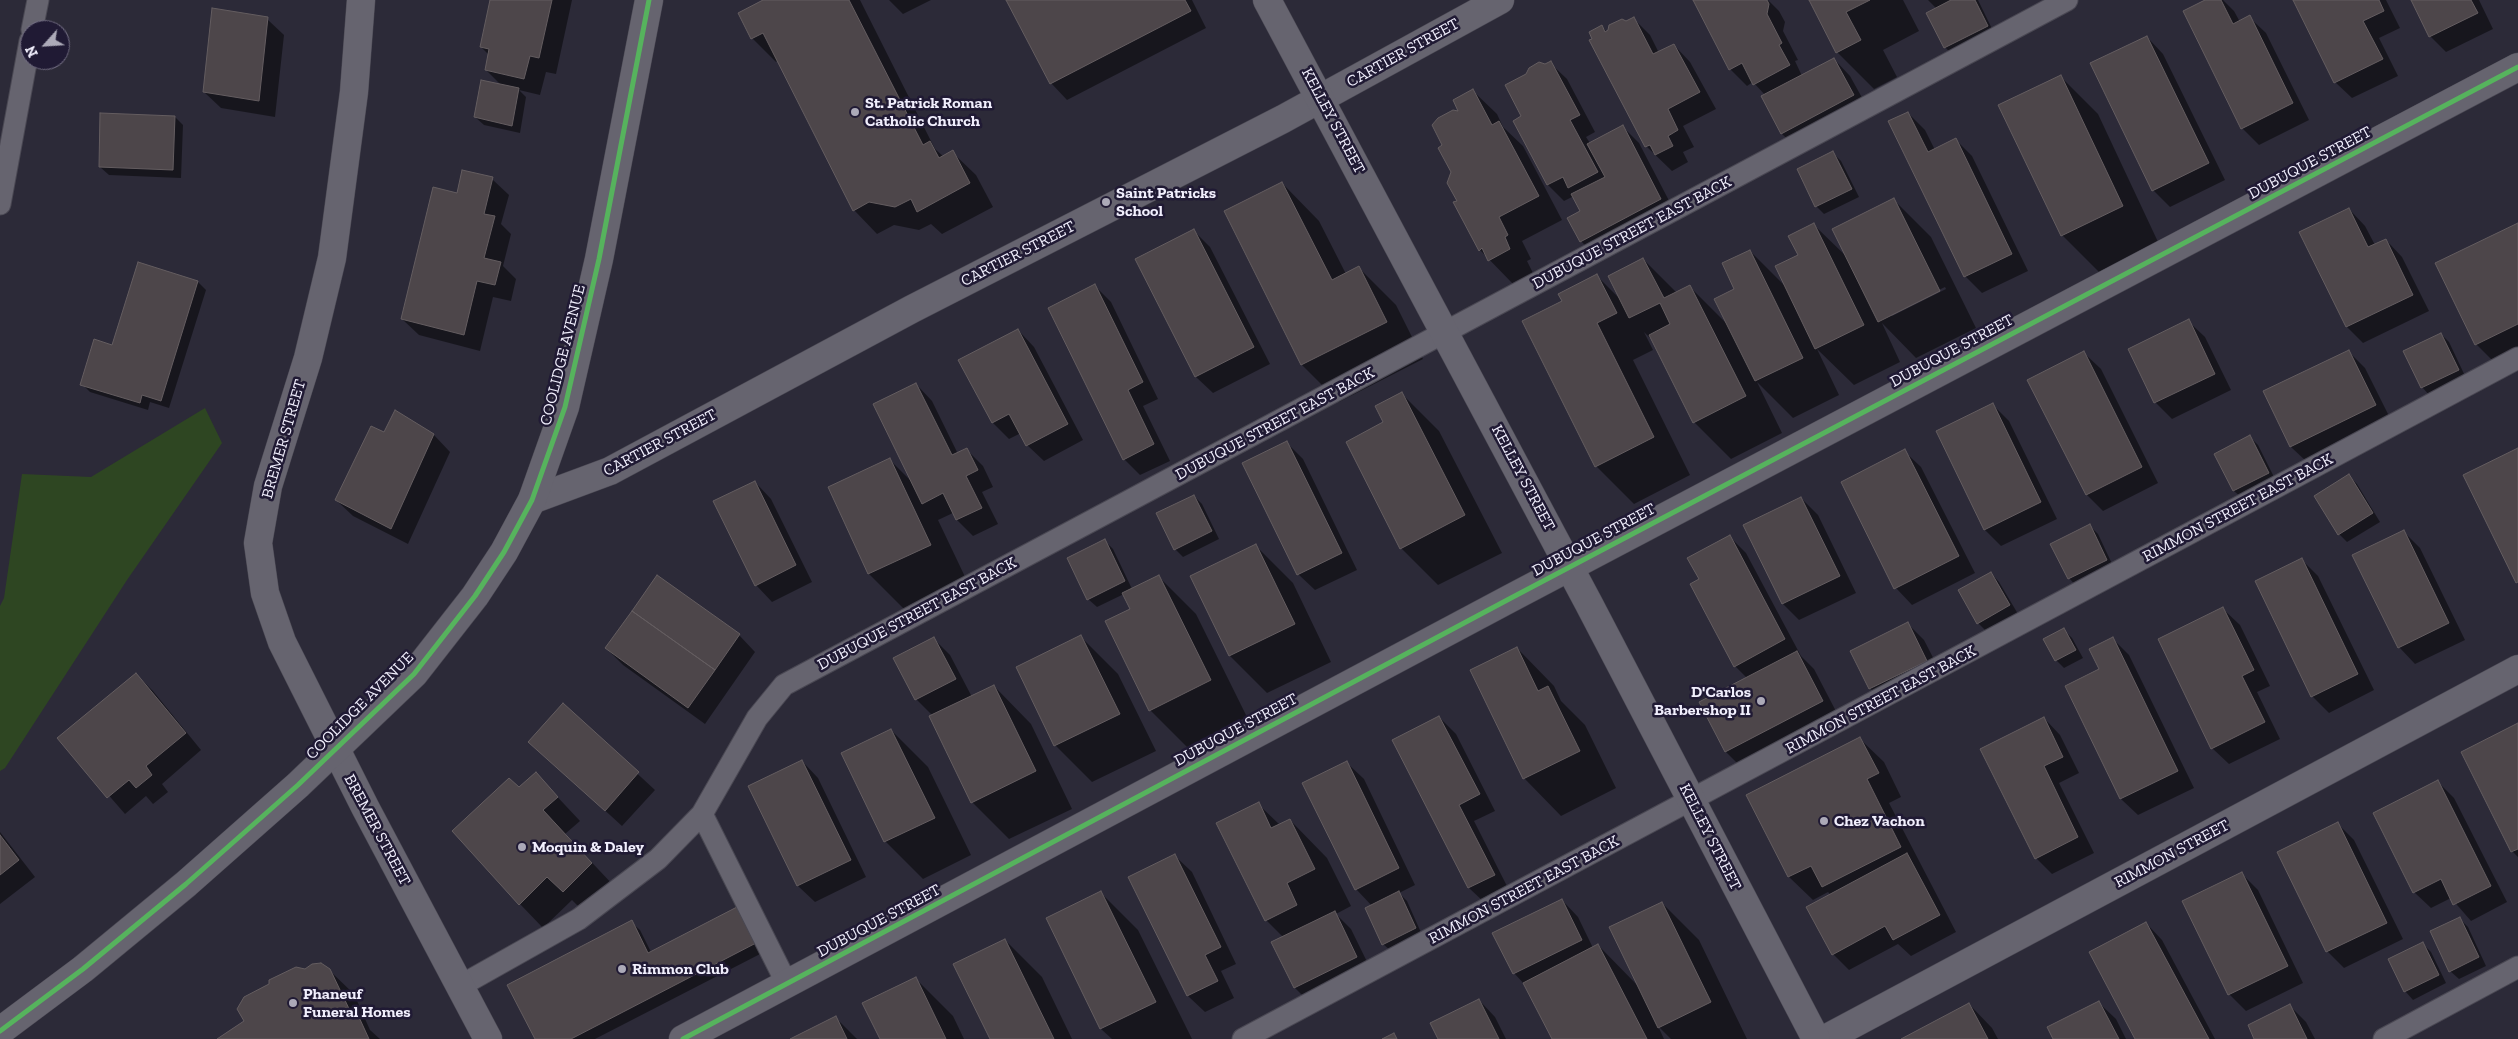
<!DOCTYPE html>
<style>
body{margin:0}
#map{position:relative;width:2518px;height:1039px;overflow:hidden;background:#2c2a38;font-family:"Zilla Slab",serif}
canvas{display:block}
.north{position:absolute;left:20px;top:20px;width:50px;height:50px;box-sizing:border-box;background:#201a34;border:1px solid #746f84;border-radius:50%;rotate:244deg;font-size:14px;font-weight:700;line-height:20px;text-align:center;color:#f1effd}
.north::after{content:'';display:block;margin:auto;width:18px;height:22px;background:#acaab8;clip-path:polygon(50% 0,100% 100%,50% 72%,0 100%)}
</style>
<div id="map">
<canvas width="2518" height="1039"></canvas>
<div class="north">N</div>
</div>
<script>
const c = document.querySelector('canvas').getContext('2d');
c.lineJoin = 'round';
function fill(path, color) { c.fillStyle = color; c.fill(path, 'evenodd'); }
const poly = rows => new Path2D(rows.map(r => 'M' + r).join(''));
function stroke(path, color, width, dash) { c.strokeStyle = color; c.lineWidth = width; c.lineCap = dash ? 'butt' : 'round'; c.setLineDash(dash || []); c.stroke(path); }
function label(font, color, halo, rows, align = 'center') {
  c.font = font + ' "Zilla Slab",serif'; c.lineWidth = 5; c.setLineDash([]); c.textBaseline = 'middle'; c.strokeStyle = halo; c.fillStyle = color; for (const [text, x, y, turn = 0] of rows) {
    c.save(); c.translate(x, y); c.rotate((+turn || 0) * Math.PI / 180); c.textAlign = isNaN(turn) ? turn : align; if (halo) c.strokeText(text, 0, 0); c.fillText(text, 0, 0); c.restore();
  }
}
fill(poly([
 [205,408,222,443,127,580,5,768,0,771,0,606,4,598,22,474,91,477]
]), '#2e4622');
fill(poly([
 [491,0,572,0,556,74,546,72,540,95,519,90,526,97,520,133,484,125,475,117,502,86,486,70,489,55,481,47],
 [766,0,860,0,935,149,944,157,952,152,976,175,993,207,942,234,931,224,919,230,894,225,877,234,854,210,778,60,776,62,752,38],
 [889,0,931,0,903,14],
 [1007,0,1192,0,1206,28,1067,100,1051,83],
 [1694,0,1768,0,1779,11,1785,22,1783,31,1798,60,1795,61,1802,76,1834,59,1850,76,1870,112,1799,150,1782,134,1763,97,1765,95,1753,82,1747,86,1730,69],
 [1810,0,1903,0,1919,31,1883,50,1897,77,1874,89,1837,52],
 [1928,0,1978,0,1995,35,1953,56,1945,47,1937,9],
 [2208,0,2223,0,2234,11,2240,22,2249,17,2266,33,2309,120,2259,145,2242,128],
 [2295,0,2386,0,2400,28,2379,38,2398,76,2352,98,2335,82],
 [2412,0,2479,0,2493,29,2446,52,2430,36],
 [267,19,284,35,275,117,221,108,204,92],
 [1634,19,1650,35,1659,53,1674,45,1690,62,1716,109,1683,126,1694,147,1683,152,1688,162,1672,171,1646,146,1591,41,1602,27,1607,32],
 [2147,37,2163,54,2225,180,2170,207,2153,190],
 [1550,63,1567,79,1595,132,1586,137,1590,143,1622,126,1639,143,1677,216,1597,258,1581,241,1582,211,1574,196,1564,201,1548,185,1523,117],
 [2060,76,2098,114,2159,244,2099,272,2062,235],
 [1473,91,1497,114,1503,127,1523,146,1562,220,1522,241,1531,259,1527,261,1533,273,1513,284,1480,250,1458,201,1444,145],
 [1908,113,1925,130,1935,150,1956,140,1972,156,2028,271,1982,293,1965,276,1890,122],
 [175,117,183,125,181,178,109,175,100,167],
 [1833,153,1841,161,1859,197,1824,214,1816,206],
 [492,179,509,195,501,224,511,234,503,266,516,279,511,301,493,297,480,351,419,335,402,319,458,194],
 [1282,183,1319,221,1346,274,1359,268,1396,305,1423,359,1339,402,1302,365,1226,212],
 [1893,199,1931,237,1976,328,1916,358,1882,323,1900,362,1854,385,1817,349,1839,395,1793,418,1757,382,1782,433,1731,459,1694,422,1653,341,1644,332,1653,350,1633,360,1690,475,1634,504,1596,466,1523,322,1564,301,1597,276,1621,300,1643,259,1677,293,1690,287,1728,325,1736,290,1750,251,1787,288,1814,225,1848,258],
 [1945,287,1946,289,1892,316,1892,313],
 [2349,209,2365,226,2375,245,2386,240,2402,257,2429,311,2363,343,2347,327,2301,233],
 [2518,225,2518,348,2493,361,2476,344],
 [1194,231,1210,247,1270,364,1213,393,1196,377,1137,259],
 [198,282,206,290,169,408,150,402,148,410,90,392,82,384,113,347],
 [1095,286,1111,302,1158,399,1143,406,1170,461,1140,475,1124,459],
 [2188,321,2205,337,2231,390,2172,419,2155,402,2130,349],
 [1018,330,1034,347,1083,440,1044,461,1027,445,1021,433,1009,439,993,423],
 [2441,334,2449,342,2466,378,2430,396,2422,387],
 [2348,351,2365,368,2392,422,2308,463,2291,447,2265,392],
 [2084,353,2101,369,2158,483,2103,511,2087,495],
 [916,384,932,401,958,454,966,449,983,466,993,487,982,492,998,524,973,536,957,520,953,513,938,520,968,583,906,611,869,574,830,488,890,460,912,482],
 [1402,394,1439,431,1502,553,1438,585,1401,548,1385,423],
 [1993,405,2009,421,2057,519,2001,546,1985,530,1937,432],
 [395,412,434,435,450,452,408,544,353,516,336,500,384,433],
 [2250,437,2258,445,2276,481,2243,499,2234,491,2216,454],
 [1287,443,1303,459,1357,570,1315,590,1298,574],
 [1904,451,1921,467,1975,573,1912,605,1896,588,1842,482],
 [2349,476,2357,484,2380,522,2347,542,2339,534],
 [755,482,771,499,812,582,772,602,756,585],
 [1194,496,1202,504,1219,539,1183,557,1175,549],
 [1801,498,1818,515,1856,593,1799,620,1783,604],
 [2090,526,2098,534,2114,568,2077,587,2069,578],
 [2404,532,2420,548,2465,640,2415,664,2399,647],
 [1729,536,1746,553,1801,656,1814,669,1839,717,1742,768,1726,752,1747,678,1735,666,1700,580],
 [1105,541,1113,549,1132,589,1159,577,1196,614,1247,717,1187,747,1150,710,1132,609,1124,594,1097,607,1088,599],
 [1256,546,1293,583,1331,662,1267,693,1230,656,1192,577],
 [2302,560,2318,576,2374,690,2329,713,2312,696],
 [1991,573,1999,582,2018,614,1986,631,1978,623],
 [2223,609,2240,625,2270,686,2257,692,2280,739,2229,764,2212,748],
 [1908,624,1924,640,1943,677,1886,705,1870,688],
 [2064,630,2072,638,2083,658,2064,668,2056,660],
 [739,635,755,652,705,724,623,665,606,648],
 [1081,637,1118,674,1156,751,1092,782,1055,745],
 [933,638,950,655,972,697,994,686,1031,724,1072,809,1009,839,972,802,933,716,916,699],
 [2113,639,2129,655,2194,788,2138,815,2121,799,2066,687,2101,670],
 [1517,648,1554,686,1561,701,1585,725,1616,788,1561,816,1524,778],
 [136,674,153,691,201,750,162,784,168,792,153,804,146,796,125,814,59,738],
 [563,705,655,790,622,826,530,742],
 [1439,717,1456,734,1495,811,1474,821,1510,892,1486,904,1469,888,1394,741],
 [2044,718,2060,735,2079,773,2059,783,2094,853,2052,874,2036,858],
 [2518,725,2518,857,2512,851],
 [891,730,928,767,971,855,923,879,885,841],
 [1860,739,1884,762,1901,797,1889,803,1956,932,1911,956,1898,944,1849,970,1833,954,1831,895,1828,892,1813,900,1789,877,1748,796],
 [802,761,818,778,866,877,815,902,798,886,750,786],
 [1347,763,1364,779,1415,885,1399,893,1407,901,1423,937,1392,952,1383,944,1372,906,1356,889],
 [536,774,580,821,565,834,615,887,587,915,572,900,543,928,520,904,519,789],
 [2438,782,2454,798,2507,902,2471,921,2451,898,2431,908,2414,892],
 [1258,804,1280,825,1290,820,1327,858,1351,906,1336,914,1351,929,1373,974,1311,1004,1295,988,1273,943,1284,938,1266,920],
 [2338,824,2354,840,2403,939,2344,968,2327,951],
 [0,832,35,877,0,904],
 [1175,856,1192,872,1236,964,1221,971,1234,998,1205,1012,1188,996,1130,878],
 [2241,873,2258,890,2303,983,2246,1011,2229,994,2184,902],
 [1100,892,1138,930,1192,1039,1112,1039,1101,1029,1047,918],
 [1562,900,1578,917,1593,948,1598,945,1639,987,1662,903,1699,940,1747,1039,1671,1039,1658,1026,1664,1039,1553,1039,1525,985,1514,973],
 [737,908,764,952,595,1039,536,1039,631,922,640,930,651,952],
 [2460,919,2468,927,2486,966,2459,979,2450,971],
 [2146,923,2162,940,2215,1039,2137,1039],
 [1005,940,1042,977,1072,1039,991,1039],
 [2423,944,2431,952,2446,983,2413,1000,2405,991],
 [329,970,354,994,370,1030,380,1039,218,1039,246,1022,305,971],
 [916,979,953,1016,964,1039,881,1039],
 [1479,1000,1495,1017,1506,1039,1439,1039],
 [2099,1003,2116,1019,2126,1039,2054,1039],
 [1969,1004,1992,1028,1998,1039,1903,1039],
 [2290,1006,2306,1022,2315,1039,2256,1039],
 [836,1018,857,1039,792,1039]
]), '#0007');
const building = poly([
 [490,0,552,0,539,58,530,56,524,79,485,70,489,49,480,47,490,0],
 [763,0,849,0,923,145,930,141,939,158,953,150,970,183,917,212,911,199,895,207,869,202,853,211,763,33,751,39,738,13,763,0],
 [1006,0,1185,0,1191,11,1050,84,1006,0],
 [1693,0,1767,0,1769,4,1767,14,1782,43,1779,45,1790,65,1753,85,1742,63,1729,70,1693,0],
 [1809,0,1870,0,1846,12,1861,40,1836,53,1809,0],
 [1951,0,1975,0,1988,26,1944,48,1926,13,1951,0],
 [2205,0,2221,0,2233,24,2250,15,2293,103,2241,129,2183,11,2205,0],
 [2293,0,2379,0,2384,11,2363,21,2383,59,2334,83,2293,0],
 [2411,0,2471,0,2478,13,2429,37,2411,0],
 [212,8,268,17,259,101,203,92,212,8],
 [1634,17,1653,54,1674,44,1700,92,1668,109,1678,130,1668,136,1673,146,1655,155,1650,145,1645,147,1589,40,1592,39,1589,32,1602,25,1605,32,1608,30,1609,25,1622,19,1626,21,1634,17],
 [2147,36,2209,163,2152,191,2090,63,2147,36],
 [1834,58,1854,95,1781,134,1761,96,1834,58],
 [1551,61,1580,115,1570,120,1598,172,1568,188,1563,177,1547,185,1513,121,1521,116,1505,85,1526,74,1529,68,1539,62,1545,64,1551,61],
 [2061,75,2123,206,2061,236,1998,105,2061,75],
 [481,80,519,88,512,126,474,117,481,80],
 [1473,89,1492,125,1499,121,1539,196,1499,217,1508,235,1505,237,1510,249,1488,261,1482,248,1479,251,1453,202,1457,201,1447,183,1451,172,1438,148,1442,145,1432,125,1438,118,1453,110,1458,111,1453,100,1473,89],
 [1908,112,1928,152,1956,138,2012,254,1964,277,1888,121,1908,112],
 [100,113,175,116,173,170,99,167,100,113],
 [1623,125,1661,199,1580,242,1567,218,1580,211,1571,194,1605,177,1587,144,1623,125],
 [1833,151,1852,189,1815,207,1797,169,1833,151],
 [462,170,493,177,484,214,495,216,484,258,501,262,495,285,477,281,464,335,401,319,433,187,457,193,462,170],
 [1282,182,1332,280,1359,266,1387,322,1301,365,1224,211,1282,182],
 [1894,198,1940,291,1878,322,1832,229,1894,198],
 [2349,208,2368,247,2386,239,2413,295,2346,327,2299,232,2349,208],
 [1814,223,1864,325,1815,349,1775,266,1798,255,1788,236,1814,223],
 [2518,223,2518,324,2475,345,2435,263,2518,223],
 [1194,229,1254,347,1195,377,1135,259,1194,229],
 [1750,250,1803,358,1755,381,1714,299,1734,289,1722,263,1750,250],
 [1643,258,1664,298,1690,285,1746,396,1693,423,1649,335,1670,324,1660,303,1629,318,1608,276,1643,258],
 [138,262,198,281,161,401,142,395,140,403,80,385,94,339,112,345,138,262],
 [1597,274,1617,313,1597,323,1654,437,1595,467,1522,321,1562,301,1558,294,1597,274],
 [1095,284,1143,382,1128,390,1154,444,1123,460,1048,308,1095,284],
 [2189,319,2215,374,2154,403,2128,349,2189,319],
 [1018,329,1068,424,1026,446,1009,414,992,423,958,360,1018,329],
 [2441,333,2459,370,2421,388,2403,351,2441,333],
 [2349,350,2376,405,2290,447,2263,391,2349,350],
 [2084,351,2142,467,2086,495,2027,380,2084,351],
 [916,383,952,455,967,448,978,470,966,476,982,508,956,520,943,493,922,504,873,404,916,383],
 [1402,392,1465,515,1400,549,1346,442,1383,422,1375,406,1402,392],
 [1993,403,2041,502,1984,530,1936,431,1993,403],
 [395,410,434,434,391,529,335,500,371,426,384,432,395,410],
 [2250,435,2269,473,2233,491,2214,454,2250,435],
 [1287,441,1342,553,1297,575,1242,463,1287,441],
 [2518,448,2518,582,2516,583,2463,475,2518,448],
 [1905,449,1959,556,1894,589,1841,482,1905,449],
 [890,458,931,545,868,574,828,487,890,458],
 [2349,474,2373,513,2338,535,2314,496,2349,474],
 [755,481,796,565,755,586,713,501,755,481],
 [1194,495,1212,531,1174,550,1156,513,1194,495],
 [1801,497,1840,576,1782,604,1743,525,1801,497],
 [2090,524,2107,560,2068,579,2050,544,2090,524],
 [2404,530,2449,623,2398,648,2352,555,2404,530],
 [1730,535,1785,639,1734,667,1690,584,1699,579,1687,558,1730,535],
 [1105,539,1125,581,1087,600,1067,558,1105,539],
 [1256,544,1295,624,1229,656,1190,576,1256,544],
 [2302,558,2358,674,2311,697,2255,581,2302,558],
 [1991,572,2010,605,1977,624,1958,590,1991,572],
 [657,575,740,634,715,670,632,611,657,575],
 [1159,575,1211,680,1149,711,1105,621,1130,609,1122,593,1159,575],
 [2223,607,2254,670,2242,676,2265,722,2211,749,2158,639,2223,607],
 [632,611,715,670,688,708,605,648,632,611],
 [1908,622,1927,661,1869,689,1850,651,1908,622],
 [2064,628,2076,650,2055,661,2043,639,2064,628],
 [1081,635,1120,714,1054,746,1016,667,1081,635],
 [934,637,956,679,915,700,893,658,934,637],
 [2113,637,2178,771,2120,799,2065,686,2099,669,2089,649,2113,637],
 [1517,647,1538,691,1548,686,1580,751,1523,779,1470,670,1517,647],
 [1797,651,1823,701,1725,752,1699,702,1797,651],
 [136,673,186,733,146,766,152,775,136,788,129,780,107,798,57,738,136,673],
 [994,685,1036,771,971,803,929,716,994,685],
 [563,703,639,772,605,811,528,742,563,703],
 [1439,716,1480,794,1459,805,1495,875,1468,888,1392,740,1439,716],
 [2044,717,2063,757,2044,766,2078,837,2035,859,1980,749,2044,717],
 [2518,723,2518,849,2511,852,2461,752,2518,723],
 [891,729,935,818,884,842,841,753,891,729],
 [1860,737,1879,773,1867,779,1901,847,1822,887,1811,866,1788,877,1746,795,1860,737],
 [802,760,851,860,797,886,748,786,802,760],
 [1347,761,1399,868,1355,890,1302,783,1347,761],
 [536,772,558,797,543,810,592,863,563,892,547,877,519,905,452,831,509,778,519,787,536,772],
 [2438,780,2491,886,2453,905,2441,879,2413,893,2373,813,2438,780],
 [1259,802,1271,828,1290,819,1315,869,1287,883,1297,905,1265,921,1216,823,1259,802],
 [2338,822,2387,923,2326,952,2277,852,2338,822],
 [0,835,19,860,0,875,0,835],
 [1907,853,1940,915,1893,940,1885,926,1832,955,1806,907,1907,853],
 [1175,854,1221,947,1205,955,1218,981,1187,996,1128,877,1175,854],
 [2242,872,2288,966,2228,995,2182,901,2242,872],
 [1101,891,1156,1002,1100,1029,1046,918,1101,891],
 [1399,891,1416,928,1382,945,1365,908,1399,891],
 [1562,899,1582,940,1513,974,1492,933,1562,899],
 [1662,902,1711,1002,1658,1028,1609,927,1662,902],
 [737,907,756,943,571,1039,535,1039,507,985,632,920,648,953,737,907],
 [1335,911,1357,957,1294,988,1271,942,1335,911],
 [2460,917,2479,957,2449,972,2430,931,2460,917],
 [2146,922,2209,1039,2135,1039,2089,952,2146,922],
 [1005,939,1054,1039,990,1039,953,964,1005,939],
 [2423,942,2439,975,2404,992,2388,959,2423,942],
 [1598,944,1647,1039,1552,1039,1523,983,1598,944],
 [321,963,330,969,353,1017,358,1015,369,1039,217,1039,244,1021,237,1009,244,997,269,984,269,980,296,967,305,969,312,964,321,963],
 [916,977,946,1039,880,1039,862,1003,916,977],
 [1479,999,1499,1039,1438,1039,1430,1023,1479,999],
 [2099,1001,2119,1039,2053,1039,2047,1027,2099,1001],
 [1969,1003,1988,1039,1901,1039,1969,1003],
 [2290,1004,2307,1039,2254,1039,2248,1025,2290,1004],
 [836,1016,847,1039,790,1039,836,1016],
 [1394,1033,1397,1039,1382,1039,1394,1033]
]);
fill(building, '#4d464a');
stroke(building, '#645d60', 1);
const lane = poly([
 [32,30,38,0],
 [0,204,30,41],
 [787,984,702,814,757,718,784,685,2067,0],
 [460,986,579,919,658,859,702,814],
 [1243,1039,2518,358],
 [2384,1039,2518,967]
]);
const street = poly([
 [361,0,354,92,332,258,308,358,268,486,258,543,265,593,282,642,365,807,488,1039],
 [532,500,610,471,912,309,1283,119,1500,0],
 [683,1039,1511,598,2518,67],
 [1825,1039,2518,669]
]);
const secondary = poly([
 [1267,0,1589,604,1816,1039],
 [0,1031,83,969,186,884,298,785,414,674,475,596,504,552,532,500,565,407,599,259,649,0]
]);
stroke(lane, '#4a4853', 23);
stroke(street, '#4a4853', 29);
stroke(secondary, '#4a4853', 29);
stroke(lane, '#66646f', 21);
stroke(street, '#66646f', 28);
stroke(secondary, '#66646f', 28);
stroke(poly([
 [0,1031,83,969,186,884,298,785,414,674,475,596,504,552,532,500,565,407,599,259,649,0],
 [683,1039,1511,598,2518,67]
]), '#56b35d', 5);
for (const [x, y, r, color] of [
 [855,112,5,"#acaab8"],
 [1106,202,5,"#acaab8"],
 [1761,701,5,"#acaab8"],
 [1824,821,5,"#acaab8"],
 [522,847,5,"#acaab8"],
 [622,969,5,"#acaab8"],
 [293,1003,5,"#acaab8"]
]) { const dot = new Path2D(); dot.arc(x, y, r, 0, 2 * Math.PI); c.fillStyle = color; c.fill(dot); stroke(dot, '#201a34', 2); }
label('16px', '#f1effd', '#201a34', [
 ["CARTIER STREET",1403,53,-29],
 ["KELLEY STREET",1333,121,62],
 ["DUBUQUE STREET",2310,163,-28],
 ["DUBUQUE STREET EAST BACK",1632,233,-28],
 ["CARTIER STREET",1018,254,-27],
 ["DUBUQUE STREET",1952,351,-28],
 ["COOLIDGE AVENUE",563,355,-76],
 ["DUBUQUE STREET EAST BACK",1275,424,-28],
 ["BREMER STREET",284,439,-74],
 ["CARTIER STREET",660,443,-28],
 ["KELLEY STREET",1523,478,62],
 ["RIMMON STREET EAST BACK",2238,508,-28],
 ["DUBUQUE STREET",1594,540,-28],
 ["DUBUQUE STREET EAST BACK",917,614,-28],
 ["RIMMON STREET EAST BACK",1881,700,-28],
 ["COOLIDGE AVENUE",360,706,-45],
 ["DUBUQUE STREET",1236,730,-28],
 ["BREMER STREET",377,830,62],
 ["KELLEY STREET",1710,837,63],
 ["RIMMON STREET",2172,854,-28],
 ["RIMMON STREET EAST BACK",1524,890,-28],
 ["DUBUQUE STREET",879,921,-28]
]);
label('bold 16px', '#f1effd', '#201a34', [
 ["St. Patrick Roman",865,103],
 ["Catholic Church",865,121],
 ["Saint Patricks",1116,193],
 ["School",1116,211],
 ["D'Carlos",1751,692,"right"],
 ["Barbershop II",1751,710,"right"],
 ["Chez Vachon",1834,821],
 ["Moquin & Daley",532,847],
 ["Rimmon Club",632,969],
 ["Phaneuf",303,994],
 ["Funeral Homes",303,1012]
], 'left');
</script>
